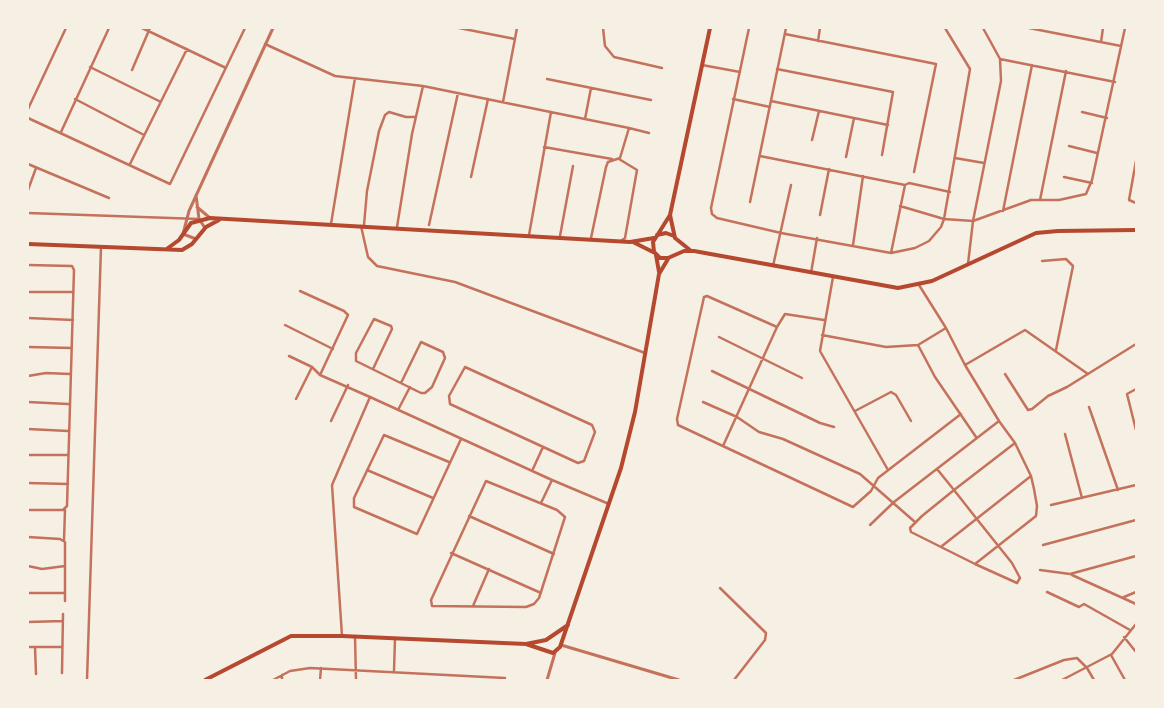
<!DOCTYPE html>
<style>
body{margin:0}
#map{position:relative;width:1164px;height:708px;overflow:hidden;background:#f6efe4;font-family:Jost,sans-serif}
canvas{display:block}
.frame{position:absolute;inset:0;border:29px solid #f6efe4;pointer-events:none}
</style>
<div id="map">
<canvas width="1164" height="708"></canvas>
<div class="frame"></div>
</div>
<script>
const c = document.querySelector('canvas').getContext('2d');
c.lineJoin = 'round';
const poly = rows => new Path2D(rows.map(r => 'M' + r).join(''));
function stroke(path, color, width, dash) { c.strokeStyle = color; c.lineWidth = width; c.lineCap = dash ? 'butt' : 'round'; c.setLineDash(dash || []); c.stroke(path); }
stroke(poly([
 [142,28,226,68],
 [459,28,515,39],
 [603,28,605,46,614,57,662,68],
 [749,28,711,208,712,214,717,218,781,233,891,253,915,248,929,241,941,227,944,219,970,69,945,28],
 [1029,28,1121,46],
 [785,34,936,64,914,172],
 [818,41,820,28],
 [1101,42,1103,28],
 [265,44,335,76,423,86,629,128,620,158,608,162,606,167,591,238],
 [1000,59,1115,82],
 [702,65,740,72],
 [90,67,161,102],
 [777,69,893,92,882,155],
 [132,70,150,28],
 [547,79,651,100],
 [75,99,144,135],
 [733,99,770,107],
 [771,101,888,125],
 [503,102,517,28],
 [28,109,66,28],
 [1082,112,1107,118],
 [28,118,170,184,245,28],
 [585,119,591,88],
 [629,128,649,133],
 [61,132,109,28],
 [812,140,819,111],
 [1069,146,1097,153],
 [544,147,612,159],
 [760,156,905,185],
 [846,157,854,118],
 [955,158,984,163],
 [619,159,637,170,625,238,621,241],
 [1136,161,1129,200,1136,203],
 [28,164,109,198],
 [130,164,187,49],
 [471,177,488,99],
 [1064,177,1092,183],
 [28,190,36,168],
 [1040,200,1066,71],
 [750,202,786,28],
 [900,206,944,219,973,221,1001,81,1000,59,983,28],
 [1003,211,1032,65],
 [28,213,199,219],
 [820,215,829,169],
 [331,224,355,78],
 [364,225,367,191,379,131,385,115,389,112,406,117,416,117],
 [429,225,458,93],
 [361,226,368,257,377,266,455,282,645,353],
 [397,227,412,134,423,86],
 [529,235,551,112],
 [560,236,573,166],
 [853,245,863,176],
 [891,253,905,185,909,183,950,192],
 [1042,261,1066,259,1073,266,1056,350],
 [968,264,973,221,1031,200,1059,200,1086,194,1092,180,1125,28],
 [28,265,72,266,74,270,67,506,63,510,28,510],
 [773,266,791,185],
 [811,273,817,238],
 [833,277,820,351,888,470],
 [919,285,946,328,965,365,999,421,1015,443,1031,476,1034,489,1037,506,1036,516,975,564],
 [300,291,344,311,348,315,320,375],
 [28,292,73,292],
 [28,318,73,320],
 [285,325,333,349],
 [777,327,707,296,704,297,677,419,678,425,853,507,871,491,878,478,961,414],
 [822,335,886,347,918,345,946,328],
 [719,337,802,378],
 [918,345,935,377,976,437],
 [28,347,72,348],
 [289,356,312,367,320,375,370,397],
 [965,365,1025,330,1088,374],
 [465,367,592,425,595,432,584,461,578,463,450,404,449,396,465,367],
 [373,369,392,329,391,326,374,319,356,353,356,361,421,393,425,393,432,387,445,358,443,352,421,342,401,383],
 [712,371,820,423,834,427],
 [1005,374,1028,410,1032,409,1048,396,1067,387,1136,344],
 [28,376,46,373,70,374],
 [1136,389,1127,394,1136,430],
 [296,399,312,367],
 [28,402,68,404],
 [703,402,737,417,759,432,783,439,860,474,915,522],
 [1089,407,1118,490],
 [398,410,410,387],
 [855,411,891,392,896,395,911,421],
 [331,421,348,385],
 [28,429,68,431],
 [1065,434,1082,498],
 [723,446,777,327,785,314,824,320],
 [28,455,68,455],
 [449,462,384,435,354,498,354,507,417,534,461,439],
 [937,469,954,490,976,518,1012,563,1020,578,1017,583,975,564,911,532,910,528,922,516,954,490,1015,443],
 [367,470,433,498],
 [532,471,543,447],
 [486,481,557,510,565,517,539,598,534,604,526,607,432,606,431,600,486,481],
 [28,483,68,484],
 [541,503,552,480],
 [1051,505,1136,485],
 [469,516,554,554],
 [870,525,894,502,999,421],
 [28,537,60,539,65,542,65,601],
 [64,540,65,510],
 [1043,545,1136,520],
 [942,546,1031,476],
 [451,553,541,593],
 [28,566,42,569,65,566],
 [1040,570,1070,574,1136,556],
 [1072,575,1136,604],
 [720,588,766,633,765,640,734,680],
 [1047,592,1079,607,1084,604,1130,630],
 [28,593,65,593],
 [1124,597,1136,592],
 [473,606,489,569],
 [28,622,63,621],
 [342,636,332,485,370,397,552,480,609,504],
 [355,637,356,680],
 [1124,637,1136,652],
 [28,647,61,647],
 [35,647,36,674],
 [1111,655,1125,680],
 [394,671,395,638],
 [62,673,63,614],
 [282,675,282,680],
 [87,680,101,247],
 [273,680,290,671,310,668,505,678],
 [320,680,321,668],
 [1014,680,1064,660,1077,658,1087,668,1094,680],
 [1062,680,1112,654,1136,624]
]), '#c5725c', 2.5);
stroke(poly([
 [196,195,199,219,205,228],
 [197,207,210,218],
 [196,239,183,234,189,211,273,28],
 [561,645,679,680],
 [547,680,555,653]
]), '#c5725c', 3);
stroke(poly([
 [670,215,653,242,654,252,660,258,668,258,684,251,694,251,898,288,932,281,1036,233,1058,231,1136,230],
 [657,235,666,233,674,236],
 [633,242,653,252],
 [28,244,182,250,192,244,206,227,219,220],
 [168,248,179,240,191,223,210,218,630,242,654,238],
 [690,250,675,238,670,215,710,28],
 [656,255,659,272],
 [526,644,553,653,560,647,621,468,635,412,659,274,668,259],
 [205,680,291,636,342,636,526,644,546,640,568,625]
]), '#b5482f', 4);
</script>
